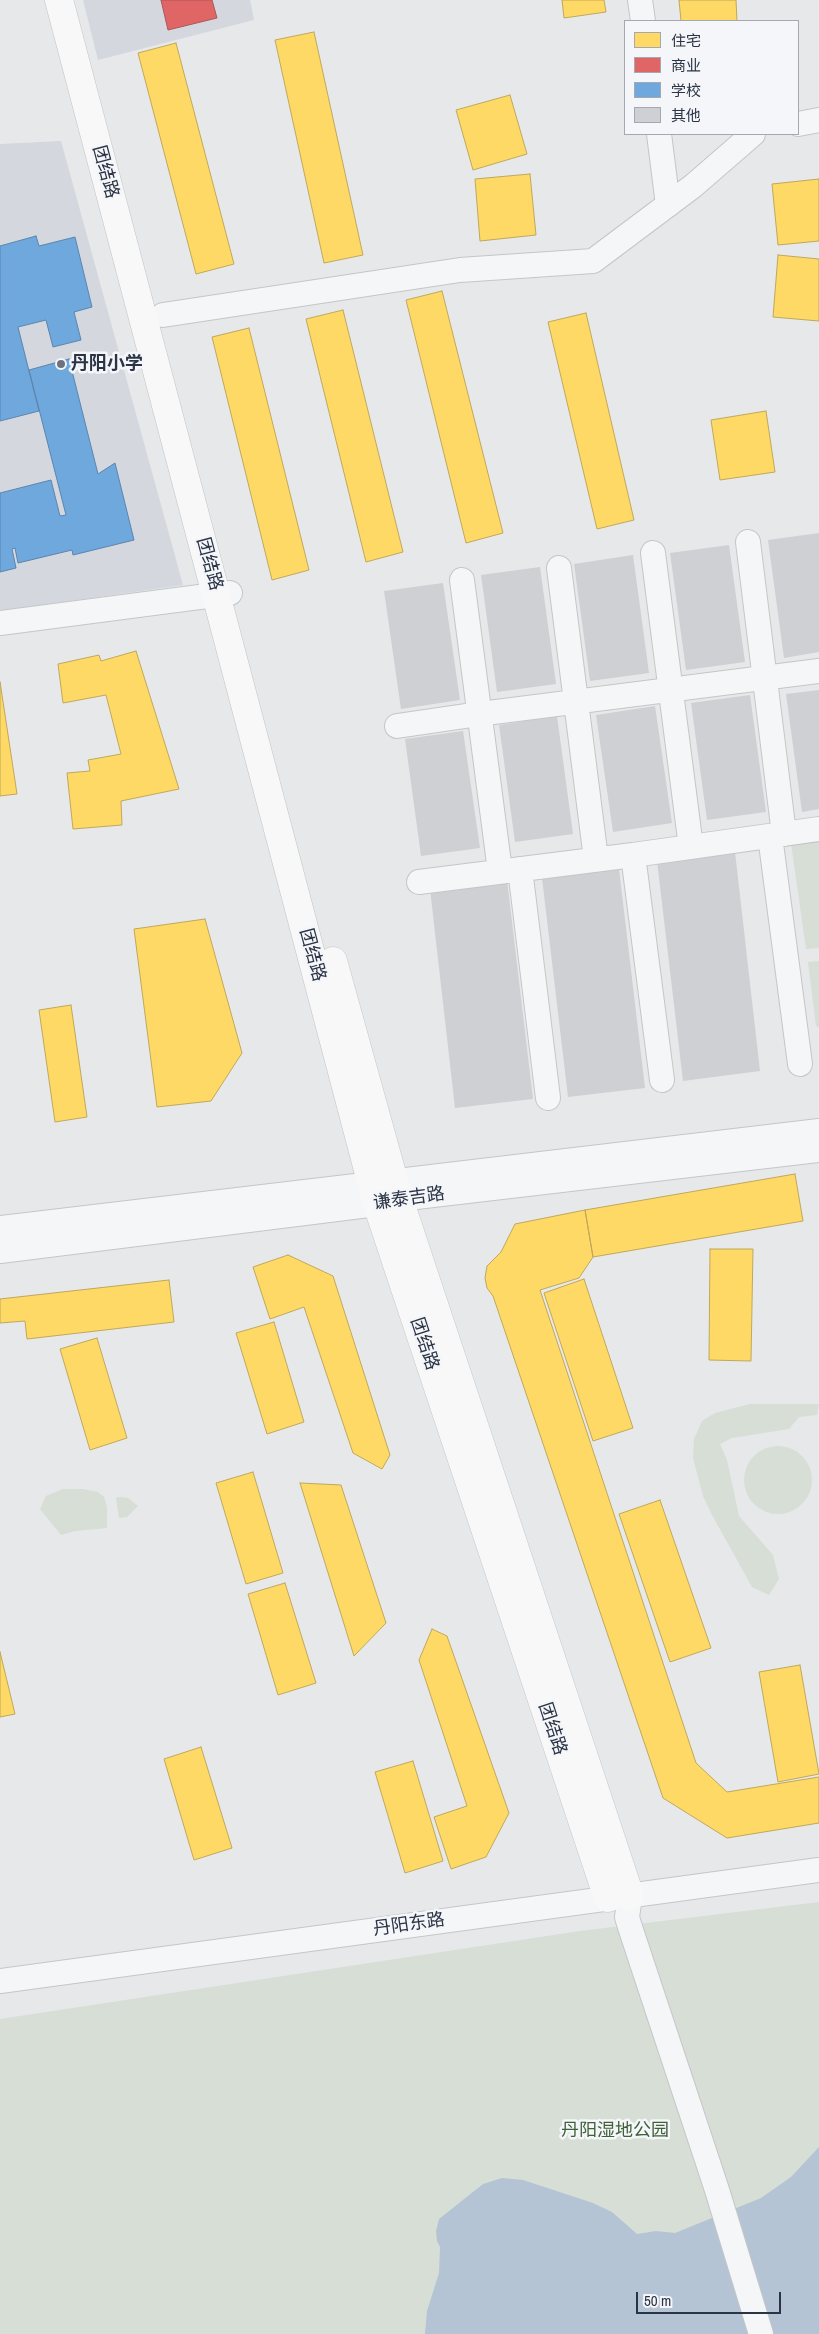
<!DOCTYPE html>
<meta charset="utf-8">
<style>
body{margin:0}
#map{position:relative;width:819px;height:2334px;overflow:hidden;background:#e6e8ea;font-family:"Archivo Narrow","Noto Sans SC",sans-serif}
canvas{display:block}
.legend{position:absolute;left:624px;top:20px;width:175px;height:115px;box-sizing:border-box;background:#f4f6f9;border:1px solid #a4a8b1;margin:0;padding:6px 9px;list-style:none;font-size:15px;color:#2b3445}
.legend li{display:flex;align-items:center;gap:10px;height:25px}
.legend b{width:25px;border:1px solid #a4a8b1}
.scale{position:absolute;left:636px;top:2292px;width:145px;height:22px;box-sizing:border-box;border:2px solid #2b3445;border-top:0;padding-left:6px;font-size:15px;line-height:18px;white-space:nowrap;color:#2b3445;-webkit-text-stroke:4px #f4f6f9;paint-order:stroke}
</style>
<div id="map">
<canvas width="819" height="2334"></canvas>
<ul class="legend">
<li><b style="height:14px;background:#ffd966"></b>住宅</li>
<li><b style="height:14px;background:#e06666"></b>商业</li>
<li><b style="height:14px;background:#6fa8dc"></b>学校</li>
<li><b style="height:14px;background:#ced0d3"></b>其他</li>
</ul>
<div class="scale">50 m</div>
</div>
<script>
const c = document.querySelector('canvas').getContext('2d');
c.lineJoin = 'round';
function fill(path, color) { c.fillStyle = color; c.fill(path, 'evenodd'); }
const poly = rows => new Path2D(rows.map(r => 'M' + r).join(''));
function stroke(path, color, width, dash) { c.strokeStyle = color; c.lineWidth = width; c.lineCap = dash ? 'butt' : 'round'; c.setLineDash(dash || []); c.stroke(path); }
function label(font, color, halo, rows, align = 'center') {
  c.font = font + ' "Archivo Narrow","Noto Sans SC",sans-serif'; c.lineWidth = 5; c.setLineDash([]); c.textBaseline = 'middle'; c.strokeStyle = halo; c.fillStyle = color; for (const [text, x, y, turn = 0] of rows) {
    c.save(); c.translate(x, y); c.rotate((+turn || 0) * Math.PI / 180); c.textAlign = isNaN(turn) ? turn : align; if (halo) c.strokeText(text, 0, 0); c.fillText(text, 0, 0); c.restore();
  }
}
fill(poly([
 [83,0,250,0,254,20,98,60],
 [61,141,183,585,0,611,0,144]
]), '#d4d7dd');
fill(poly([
 [819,839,819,948,806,949,791,843],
 [819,961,819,1027,816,1026,808,962],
 [750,1404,819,1404,817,1415,799,1417,789,1429,732,1438,720,1444,727,1460,739,1516,773,1555,779,1579,769,1595,752,1587,712,1515,703,1496,693,1458,694,1439,702,1421,715,1413],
 '744 1480a34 34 0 1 1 68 0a34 34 0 1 1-68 0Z',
 [63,1489,83,1489,98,1492,104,1497,107,1507,107,1528,75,1531,61,1535,40,1509,46,1496],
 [120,1497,128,1498,138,1506,127,1517,119,1518,116,1498],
 [819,1902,819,2334,0,2334,0,2019,580,1931]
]), '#d6ded6');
fill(poly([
 [819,2147,819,2334,425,2334,427,2311,439,2273,440,2247,437,2241,436,2231,439,2219,483,2184,502,2178,523,2180,593,2203,612,2212,637,2234,656,2231,675,2233,761,2198,791,2177]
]), '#b4c4d5');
const homes = poly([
 [562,0,604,0,606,12,564,18,562,0],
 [679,0,736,0,737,21,681,21,679,0],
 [314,32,363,255,324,263,275,40,314,32],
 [176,43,234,264,196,274,138,53,176,43],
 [510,95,527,154,473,170,456,110,510,95],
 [530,174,536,235,480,241,475,179,530,174],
 [819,179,819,241,778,245,772,184,819,179],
 [778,255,819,259,819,321,773,317,778,255],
 [442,291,503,533,466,543,406,300,442,291],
 [343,310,403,552,366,562,306,319,343,310],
 [586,313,634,520,597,529,548,322,586,313],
 [249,328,309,570,272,580,212,337,249,328],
 [766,411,775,472,720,480,711,420,766,411],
 [136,651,179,789,121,801,122,825,73,829,67,773,90,771,88,760,121,754,106,695,63,703,58,664,99,655,101,661,136,651],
 [0,682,17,794,0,796,0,682],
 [205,919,242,1053,211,1101,157,1107,134,929,205,919],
 [71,1005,87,1117,55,1122,39,1010,71,1005],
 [795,1174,803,1221,593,1257,585,1210,795,1174],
 [585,1210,593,1257,579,1278,540,1290,696,1763,727,1792,819,1777,819,1823,727,1838,663,1798,493,1296,487,1288,485,1278,487,1266,501,1252,515,1224,585,1210],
 [710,1249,753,1249,751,1361,709,1360,710,1249],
 [288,1255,333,1276,390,1455,382,1469,353,1453,304,1307,270,1319,253,1267,288,1255],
 [584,1279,633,1428,593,1441,544,1293,584,1279],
 [169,1280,174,1322,27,1339,25,1321,0,1323,0,1299,169,1280],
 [274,1322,304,1422,267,1434,236,1333,274,1322],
 [97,1338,127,1438,90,1450,60,1349,97,1338],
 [253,1472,283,1573,246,1584,216,1483,253,1472],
 [300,1483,341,1485,386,1623,354,1656,300,1483],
 [660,1500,711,1648,670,1662,619,1514,660,1500],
 [285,1583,316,1683,278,1695,248,1594,285,1583],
 [432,1629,447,1636,509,1813,486,1857,451,1869,434,1817,467,1806,419,1660,432,1629],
 [0,1652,15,1714,0,1717,0,1652],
 [800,1665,819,1774,778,1782,759,1672,800,1665],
 [201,1747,232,1848,194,1860,164,1759,201,1747],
 [413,1761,443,1861,405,1873,375,1772,413,1761]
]);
fill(homes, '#ffd966');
stroke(homes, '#bfa85c', 1);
const shops = poly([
 [161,0,212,0,217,18,168,30,161,0]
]);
fill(shops, '#e06666');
stroke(shops, '#aa575c', 1);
const schools = poly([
 [36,236,39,246,75,237,92,307,74,312,81,340,53,347,46,320,18,327,39,411,0,421,0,246,36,236],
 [69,359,98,474,115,463,134,540,73,555,72,550,18,563,15,548,12,549,16,568,0,572,0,493,51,480,60,516,66,515,29,370,69,359]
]);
fill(schools, '#6fa8dc');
stroke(schools, '#5b85af', 1);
fill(poly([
 [819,533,819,652,784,658,768,540],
 [729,545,745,662,686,670,670,553],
 [633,555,649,673,590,681,574,564],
 [540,567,556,684,497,692,481,575],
 [443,583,460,700,401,709,384,591],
 [819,690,819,809,802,812,786,694],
 [750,695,766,812,707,820,691,703],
 [655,706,672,823,613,832,596,715],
 [557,716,573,834,515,842,499,725],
 [463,731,480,848,421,856,405,739],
 [735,852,760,1071,683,1081,657,861],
 [619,869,645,1088,568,1097,542,878],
 [507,880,533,1099,455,1108,430,889]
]), '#ced0d3');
const minor = poly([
 [640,0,643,21],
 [798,124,819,120],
 [659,134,668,205],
 [163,315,460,270,593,261,693,186,753,134],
 [748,542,784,834],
 [653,553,691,847],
 [559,568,596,859],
 [462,580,500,871],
 [0,623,230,593],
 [397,726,479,714,819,671],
 [770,836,800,1064],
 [633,855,819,829],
 [520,869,548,1098],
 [419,882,633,855,662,1080],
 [0,1228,819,1131],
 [0,1251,377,1204,399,1199,819,1150],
 [630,1896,627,1917,629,1924,717,2190,761,2334],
 [0,1981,819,1870]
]);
const major = poly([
 [59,0,377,1204,608,1898],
 [333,961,399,1199,630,1896]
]);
stroke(minor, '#c4c6c8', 26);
stroke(major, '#c2c5c8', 29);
stroke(minor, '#f5f6f7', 24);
stroke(major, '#f8f8f8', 28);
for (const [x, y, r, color] of [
 [61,364,5,"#6c737f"]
]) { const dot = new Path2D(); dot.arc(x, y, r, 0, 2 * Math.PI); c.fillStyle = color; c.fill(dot); stroke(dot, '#f4f6f9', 2); }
label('18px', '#2b3445', '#f4f6f9', [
 ["团结路",105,172,75],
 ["团结路",209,564,75],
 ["团结路",312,955,75],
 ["谦泰吉路",409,1199,-8],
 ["团结路",424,1344,72],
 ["团结路",552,1729,72],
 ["丹阳东路",409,1925,-8]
]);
label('bold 18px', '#2b3445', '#f4f6f9', [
 ["丹阳小学",71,364]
], 'left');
label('18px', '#3f6138', '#f4f6f9', [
 ["丹阳湿地公园",615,2131]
]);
</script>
